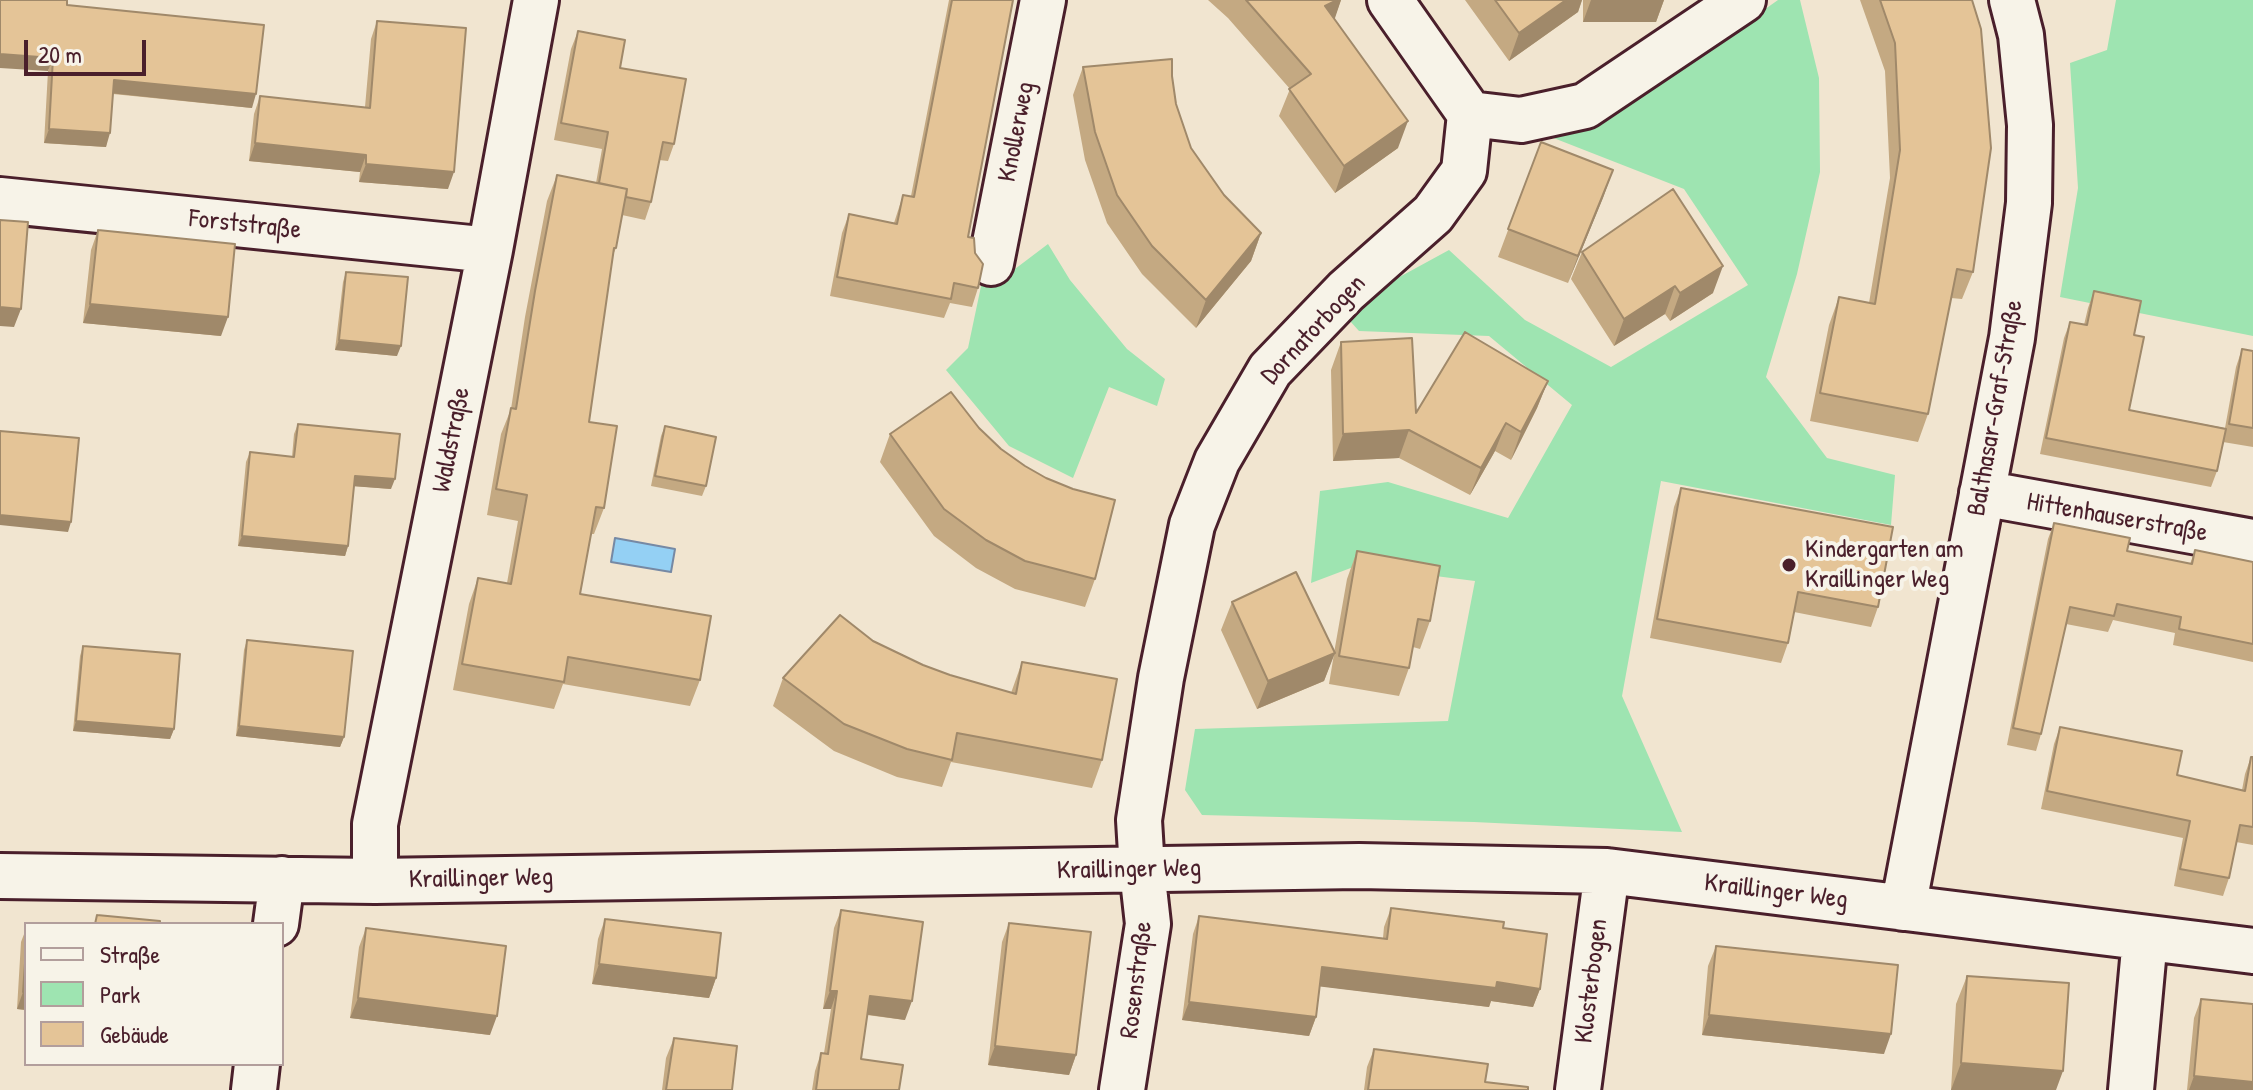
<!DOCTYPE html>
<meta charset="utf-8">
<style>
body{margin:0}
#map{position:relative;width:2253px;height:1090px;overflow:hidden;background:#f1e5d0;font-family:"Patrick Hand",sans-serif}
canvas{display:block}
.legend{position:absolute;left:24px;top:922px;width:260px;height:144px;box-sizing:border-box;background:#f7f3e8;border:2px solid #b29e9c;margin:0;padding:10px 14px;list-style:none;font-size:24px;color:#4a1f2b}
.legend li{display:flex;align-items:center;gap:16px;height:40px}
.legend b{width:40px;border:2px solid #b29e9c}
.scale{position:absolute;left:24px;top:40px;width:122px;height:36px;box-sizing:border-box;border:4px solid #4a1f2b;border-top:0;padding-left:10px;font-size:24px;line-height:28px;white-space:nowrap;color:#4a1f2b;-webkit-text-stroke:6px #f7f3e8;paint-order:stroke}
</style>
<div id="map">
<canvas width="2253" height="1090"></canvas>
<ul class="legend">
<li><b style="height:10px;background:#f7f3e8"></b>Straße</li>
<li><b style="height:22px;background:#9ee4b1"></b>Park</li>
<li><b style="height:22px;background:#e4c497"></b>Gebäude</li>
</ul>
<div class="scale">20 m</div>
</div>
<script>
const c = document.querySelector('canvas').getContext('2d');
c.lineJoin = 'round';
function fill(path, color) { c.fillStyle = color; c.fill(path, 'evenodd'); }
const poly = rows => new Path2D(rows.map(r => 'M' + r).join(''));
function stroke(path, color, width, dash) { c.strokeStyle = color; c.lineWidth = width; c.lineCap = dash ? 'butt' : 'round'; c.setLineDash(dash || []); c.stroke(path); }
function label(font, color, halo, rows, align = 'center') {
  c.font = font + ' "Patrick Hand",sans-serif'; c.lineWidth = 8; c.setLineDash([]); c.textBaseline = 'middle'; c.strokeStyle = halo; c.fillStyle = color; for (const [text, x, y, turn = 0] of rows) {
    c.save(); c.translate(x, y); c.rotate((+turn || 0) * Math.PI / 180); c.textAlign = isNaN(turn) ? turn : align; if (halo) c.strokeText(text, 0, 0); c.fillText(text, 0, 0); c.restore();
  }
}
fill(poly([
 [1778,0,1800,0,1819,78,1820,172,1797,274,1766,377,1827,458,1895,475,1891,525,1661,481,1622,696,1682,832,1474,822,1202,815,1185,790,1195,729,1448,721,1475,581,1356,566,1311,583,1320,491,1388,482,1508,518,1572,405,1489,336,1359,331,1350,321,1394,280,1449,250,1525,320,1611,367,1748,285,1684,189,1551,137,1641,97],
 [2116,0,2253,0,2253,336,2060,297,2078,188,2070,63,2107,50],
 [1048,244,1070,280,1127,349,1165,379,1157,406,1109,387,1073,478,1009,446,946,370,968,348,984,272,1007,275]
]), '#9ee4b1');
const water = poly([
 [615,538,675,549,671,572,611,562,615,538]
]);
fill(water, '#94d0f4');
stroke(water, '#7689a4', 2);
const minor = poly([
 [1390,0,1470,114],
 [0,200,490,250],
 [991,263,1043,0],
 [1982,493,2253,542],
 [0,876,375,881,1359,866,1607,871,2253,951],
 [375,881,375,824,490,250,536,0],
 [1903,908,2012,338,2029,203,2030,125,2021,35,2012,0],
 [276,924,282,879],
 [254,1090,257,1064],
 [1122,1090,1148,924,1142,870,1139,820,1161,678,1192,525,1217,461,1270,370,1346,291,1433,214,1464,171,1470,114,1521,120,1585,106,1743,0],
 [1578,1090,1607,871],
 [2131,1090,2145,938]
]);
stroke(minor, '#4a1f2b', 50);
stroke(minor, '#f7f3e8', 44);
fill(poly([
 [949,0,1013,0,968,237,978,288,972,307,950,303,944,318,830,296,842,233,849,214,894,223,903,195,911,196],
 [1208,0,1341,0,1334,19,1398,148,1335,193,1279,116,1290,89,1228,18],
 [1465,0,1582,0,1578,12,1509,61],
 [1583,0,1664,0,1656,22,1583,22],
 [1860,0,1972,0,1973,272,1962,299,1951,298,1928,414,1918,442,1810,421,1829,325,1839,297,1869,303,1890,178,1885,71],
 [67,5,252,108,113,94,106,147,44,143,48,71],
 [377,21,448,189,359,182,360,172,249,161,254,114,260,96,365,107,371,39],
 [578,31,620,68,674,144,668,161,659,160,651,202,645,220,622,215,616,248,612,257,589,422,604,508,594,534,591,534,580,594,700,680,690,706,563,684,554,709,453,690,469,604,478,578,507,583,518,521,487,515,501,434,511,409,525,317,547,201,557,175,596,183,602,149,554,140,571,49],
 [1083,67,1176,104,1191,148,1224,195,1261,233,1251,261,1196,328,1142,274,1107,223,1085,160,1073,95],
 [1541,142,1613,170,1568,283,1498,257],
 [98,230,221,336,83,323,91,250],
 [1582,252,1713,293,1670,321,1665,314,1614,346,1571,279],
 [346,272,397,356,335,350,343,282],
 [2094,291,2134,335,2129,410,2225,428,2236,367,2242,349,2253,351,2253,447,2223,442,2217,471,2211,487,2040,454,2064,338,2070,322,2084,325,2088,308],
 [1341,342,1416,413,1548,381,1537,408,1511,460,1495,451,1470,495,1399,458,1333,461,1331,370],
 [298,424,391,489,354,486,348,546,345,556,238,546,246,462,250,452,292,457,294,434],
 [665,426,706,486,702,496,651,486,661,436],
 [979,428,1001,449,1025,466,1046,478,1073,489,1095,579,1085,607,1015,589,976,568,934,536,880,462,890,434],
 [1681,488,1878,607,1871,627,1794,612,1788,643,1781,663,1650,638,1674,507],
 [2054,523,2127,551,2190,564,2195,550,2253,562,2253,662,2173,645,2175,633,2113,620,2108,632,2066,624,2041,734,2036,751,2007,745,2048,539],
 [1357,551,1430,621,1420,649,1413,647,1409,668,1399,696,1329,684,1334,654,1324,681,1257,709,1221,630,1232,602,1334,653,1347,579],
 [247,640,344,737,340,747,236,736,244,650],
 [83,646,174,729,170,739,73,731,80,656],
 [1022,662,1102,760,1092,788,951,762,942,787,897,777,834,751,773,706,783,678,923,665,950,675,1011,693],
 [2060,727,2177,775,2242,790,2245,774,2251,757,2253,757,2253,845,2236,842,2229,878,2223,896,2174,886,2183,838,2041,809,2054,744],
 [1391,908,1503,928,1540,989,1533,1007,1491,1001,1489,1007,1320,986,1316,1017,1309,1036,1182,1020,1193,934,1199,916,1383,938,1384,927],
 [841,910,905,1020,867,1015,861,1059,899,1090,812,1090,815,1071,821,1053,824,1053,831,1009,823,1009,834,928],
 [605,919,716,978,709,998,592,984,598,939],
 [1009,923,1076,1055,1069,1075,988,1065,1002,942],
 [366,928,490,1035,350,1018,359,947],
 [26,929,26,1010,17,1009,21,942],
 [1716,946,1884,1054,1702,1035,1708,966],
 [1967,976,2056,1090,1951,1090,1956,1004],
 [2201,999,2253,1090,2187,1090,2194,1018],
 [674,1038,732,1090,662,1090,666,1058],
 [1374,1049,1485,1082,1528,1090,1364,1090,1367,1067]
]), '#c4a982');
fill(poly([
 [1337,0,1341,0,1333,24,1325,6],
 [1566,0,1582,0,1578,12,1509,61,1519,33],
 [1591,0,1664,0,1656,22,1583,22],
 [0,54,53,58,48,71,0,68],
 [114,80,256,94,252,108,109,93],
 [1408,121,1398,148,1335,193,1344,166],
 [49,129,110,133,106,147,44,143],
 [255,143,366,155,360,172,249,161],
 [366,164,454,172,448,189,359,182],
 [1613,170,1603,198,1568,283,1578,256],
 [1261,233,1251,261,1196,328,1206,300],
 [1723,266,1713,293,1670,321,1680,293],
 [1675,286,1665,314,1614,346,1624,319],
 [90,304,228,317,221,336,83,323],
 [0,307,21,309,14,327,0,326],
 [339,340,401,346,397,356,335,350],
 [1548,381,1537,408,1511,460,1521,432],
 [1506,423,1495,451,1470,495,1481,468],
 [1409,430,1399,458,1333,461,1343,434],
 [355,476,395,479,391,489,351,486],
 [0,515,71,522,68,532,0,525],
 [242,536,348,546,345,556,238,546],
 [1335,653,1324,681,1257,709,1268,681],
 [76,721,174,729,170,739,73,731],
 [239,726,344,737,340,747,236,736],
 [599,964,716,978,709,998,592,984],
 [1322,967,1497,982,1540,989,1533,1007,1491,1001,1489,1007,1316,986],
 [830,991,837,991,831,1009,823,1009],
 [23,992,26,992,26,1010,17,1009],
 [870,996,912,1001,905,1020,863,1014],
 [358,998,497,1016,490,1035,350,1018],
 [1189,1002,1316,1017,1309,1036,1182,1020],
 [1709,1015,1891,1034,1884,1054,1702,1035],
 [995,1046,1076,1055,1069,1075,988,1065],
 [1961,1063,2063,1071,2056,1090,1951,1090],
 [2194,1076,2253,1082,2253,1090,2189,1090]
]), '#a0896a');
const building = poly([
 [0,0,67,0,67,5,264,25,256,94,114,80,110,133,49,129,53,58,0,54,0,0],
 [952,0,1013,0,968,237,974,238,975,253,983,264,978,288,954,283,951,299,837,277,849,214,897,224,903,195,914,197,952,0],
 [1246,0,1337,0,1325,6,1408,121,1344,166,1289,89,1311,74,1246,0],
 [1495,0,1566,0,1519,33,1495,0],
 [1880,0,1972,0,1981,29,1991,148,1973,272,1957,269,1928,414,1820,393,1839,297,1875,304,1900,150,1895,43,1880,0],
 [377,21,466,28,454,172,366,164,366,155,255,143,260,96,370,108,377,21],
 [578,31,625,40,620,68,686,79,674,144,663,142,651,202,626,197,627,189,599,183,608,132,561,123,578,31],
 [1172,59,1172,76,1176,104,1191,148,1224,195,1261,233,1206,300,1152,246,1117,195,1095,132,1083,67,1172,59],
 [1541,142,1613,170,1578,256,1508,229,1541,142],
 [557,175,627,189,616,248,614,248,589,422,617,426,604,508,596,507,580,594,711,616,700,680,568,657,564,682,462,664,478,578,511,584,527,495,496,489,511,408,516,409,535,291,557,175],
 [1673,189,1723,266,1680,293,1675,286,1624,319,1582,252,1673,189],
 [0,220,28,222,21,309,0,307,0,220],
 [98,230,235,244,228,317,90,304,98,230],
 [346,272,408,277,401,346,339,340,346,272],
 [2094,291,2141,301,2134,335,2144,337,2129,410,2226,429,2217,471,2046,438,2070,322,2087,325,2094,291],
 [1465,332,1548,381,1521,432,1506,423,1481,468,1409,430,1343,434,1341,342,1412,338,1416,413,1465,332],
 [2242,349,2253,351,2253,428,2229,424,2242,349],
 [951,392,979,428,1001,449,1025,466,1046,478,1073,489,1115,500,1095,579,1025,561,986,540,944,509,890,434,951,392],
 [298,424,400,434,395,479,355,476,348,546,242,536,250,452,294,457,298,424],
 [665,426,716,437,706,486,655,476,665,426],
 [0,431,79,438,71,522,0,515,0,431],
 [1681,488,1893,527,1878,607,1798,592,1788,643,1657,619,1681,488],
 [2054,523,2130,538,2127,551,2192,564,2195,550,2253,562,2253,644,2179,629,2181,617,2117,604,2114,616,2070,607,2041,734,2013,728,2054,523],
 [1357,551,1440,566,1430,621,1418,619,1409,668,1339,656,1357,551],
 [1296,572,1335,653,1268,681,1232,602,1296,572],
 [840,615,873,641,923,665,950,675,1016,694,1022,662,1117,679,1102,760,957,733,952,760,907,749,844,724,783,678,840,615],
 [247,640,353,651,344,737,239,726,247,640],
 [83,646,180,654,174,729,76,721,83,646],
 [2060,727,2182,751,2177,775,2245,791,2251,757,2253,757,2253,827,2240,825,2229,878,2180,869,2190,821,2047,791,2060,727],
 [1391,908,1504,922,1503,928,1547,934,1540,989,1497,982,1496,988,1322,967,1316,1017,1189,1002,1199,916,1387,939,1391,908],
 [841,910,923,922,912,1001,870,996,861,1059,903,1065,899,1090,816,1090,821,1053,828,1054,837,991,830,991,841,910],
 [97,915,160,921,160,924,95,924,97,915],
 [605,919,721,933,716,978,599,964,605,919],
 [1009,923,1091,932,1076,1055,995,1046,1009,923],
 [366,928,506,946,497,1016,358,998,366,928],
 [1716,946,1898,965,1891,1034,1709,1015,1716,946],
 [26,949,26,992,23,992,26,949],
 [1967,976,2069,983,2063,1071,1961,1063,1967,976],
 [2201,999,2253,1004,2253,1082,2194,1076,2201,999],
 [674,1038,737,1046,732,1090,666,1090,674,1038],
 [1374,1049,1488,1064,1485,1082,1528,1087,1528,1090,1368,1090,1374,1049]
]);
fill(building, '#e4c497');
stroke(building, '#a0896a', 2);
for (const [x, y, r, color] of [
 [1789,565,8,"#4a1f2b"]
]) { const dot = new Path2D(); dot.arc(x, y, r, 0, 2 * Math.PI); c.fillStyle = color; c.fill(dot); stroke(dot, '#f7f3e8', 3); }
label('26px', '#4a1f2b', '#f7f3e8', [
 ["Knollerweg",1017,132,-79],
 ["Forststraße",245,225,6],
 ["Dornatorbogen",1314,330,-47],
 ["Balthasar-Graf-Straße",1996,408,-80],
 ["Waldstraße",452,440,-79],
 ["Hittenhauserstraße",2117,518,10],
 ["Kraillinger Weg",1129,870,-1],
 ["Kraillinger Weg",481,879,-1],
 ["Kraillinger Weg",1776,892,7],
 ["Rosenstraße",1137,980,-83],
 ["Klosterbogen",1592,981,-83]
]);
label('26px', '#4a1f2b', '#f7f3e8', [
 ["Kindergarten am",1805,550],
 ["Kraillinger Weg",1805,580]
], 'left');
</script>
